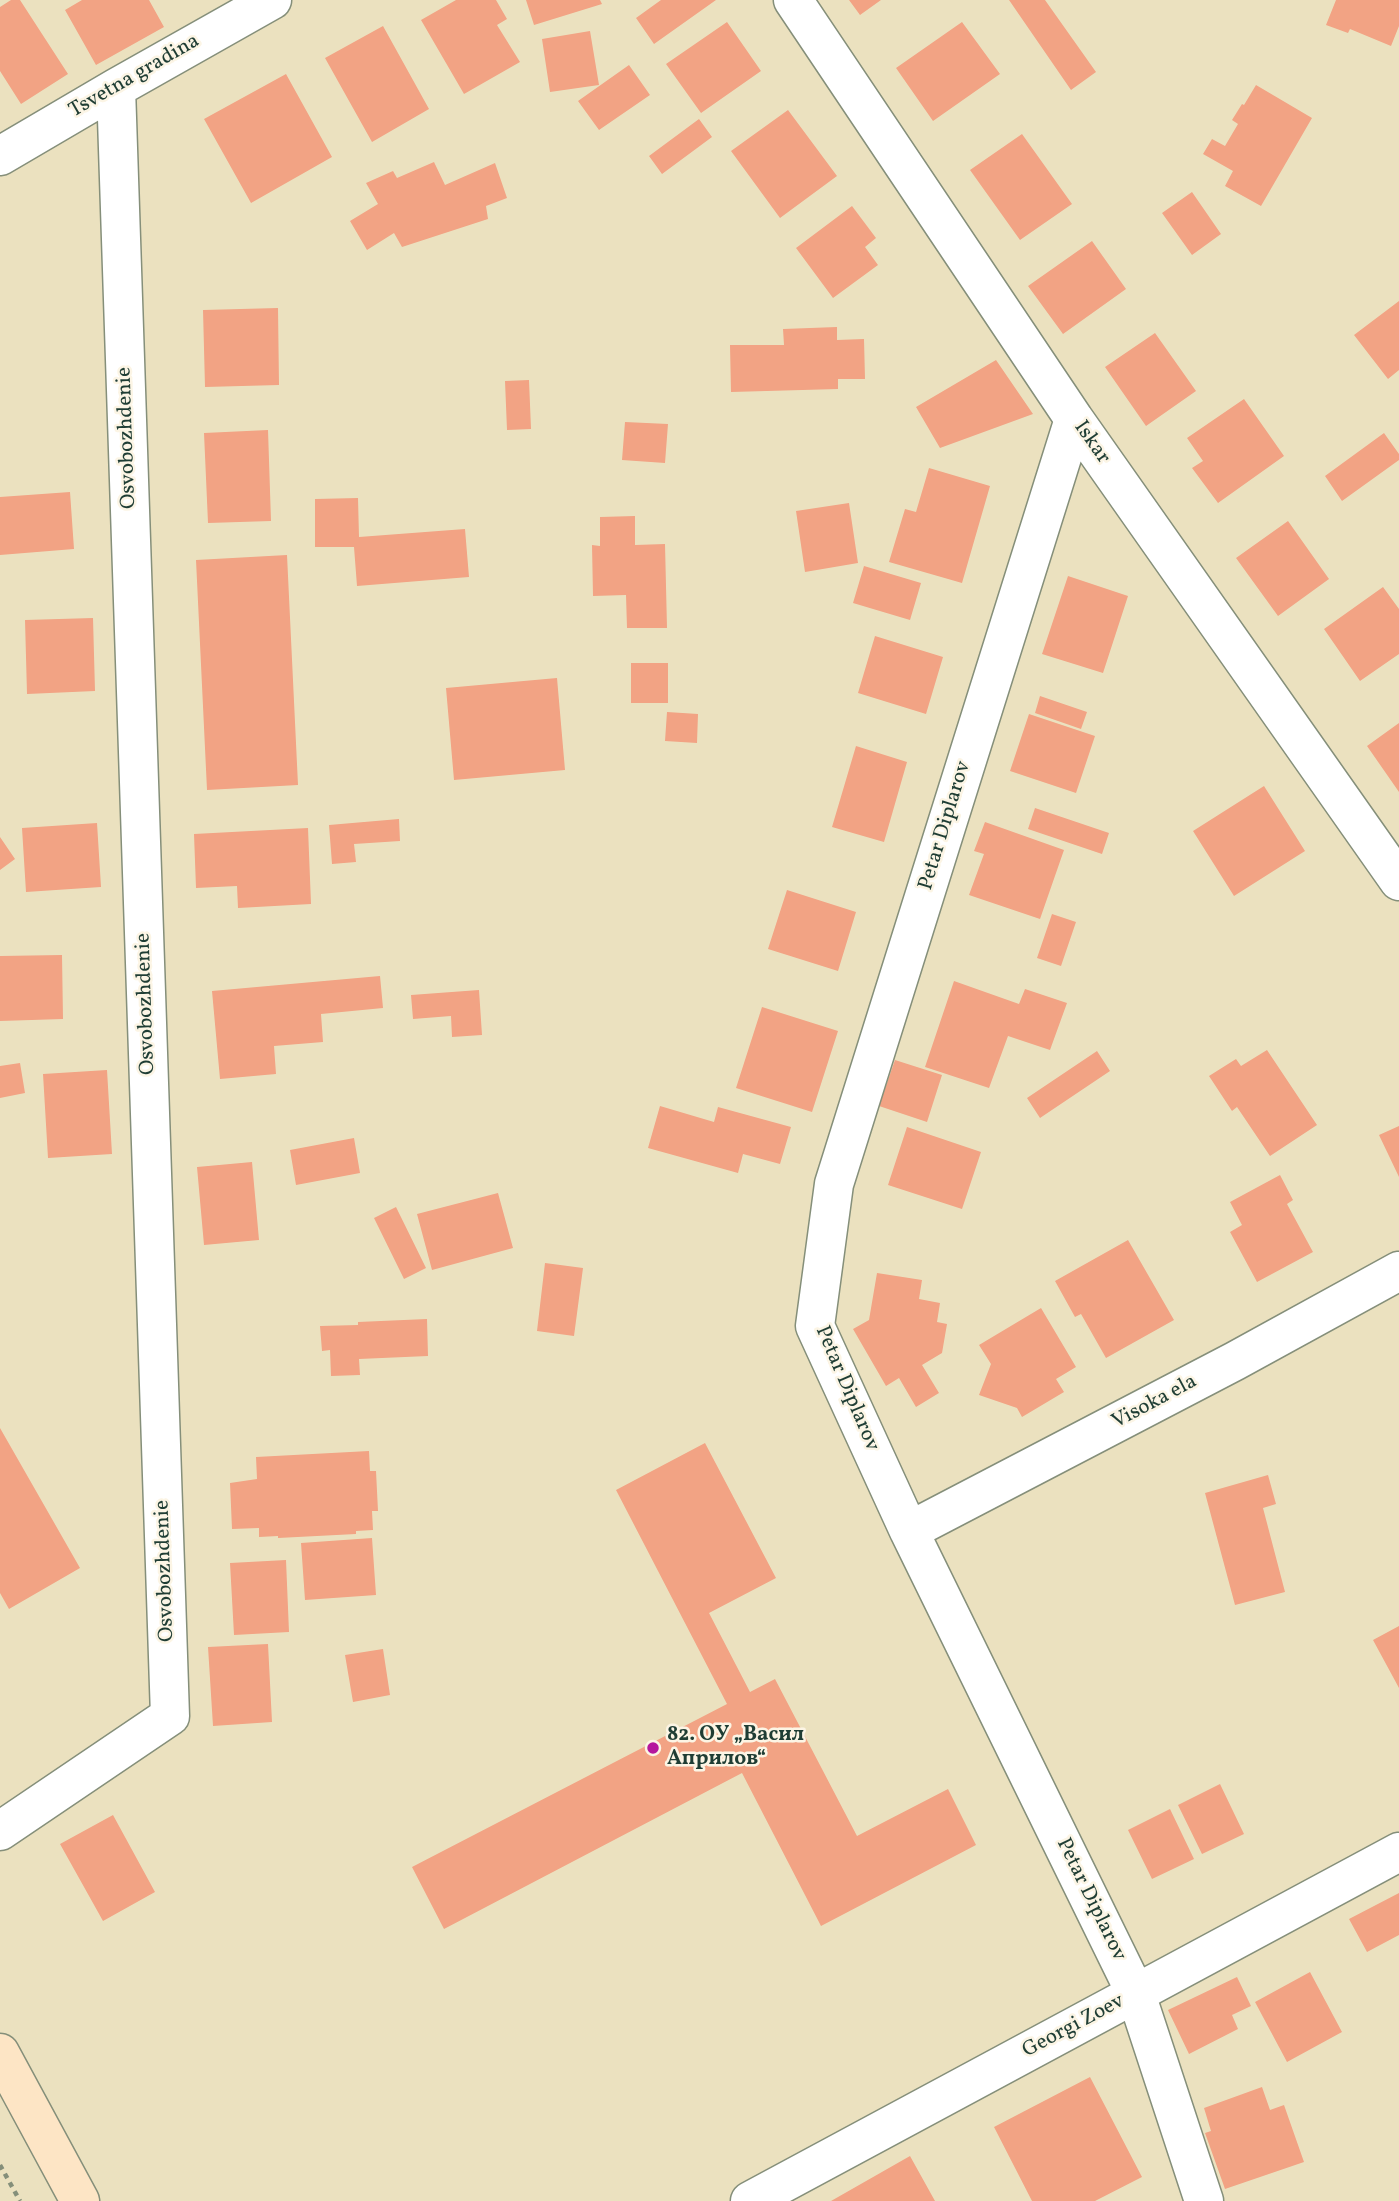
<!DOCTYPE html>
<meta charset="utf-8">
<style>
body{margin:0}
canvas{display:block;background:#ebe1bf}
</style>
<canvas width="1399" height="2201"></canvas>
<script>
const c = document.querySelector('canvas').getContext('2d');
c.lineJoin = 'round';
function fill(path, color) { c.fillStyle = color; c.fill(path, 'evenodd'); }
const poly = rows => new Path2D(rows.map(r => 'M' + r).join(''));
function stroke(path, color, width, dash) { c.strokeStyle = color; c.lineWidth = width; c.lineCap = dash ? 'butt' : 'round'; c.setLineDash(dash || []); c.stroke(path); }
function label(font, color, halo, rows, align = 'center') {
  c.font = font + ' Vollkorn,serif'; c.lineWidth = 5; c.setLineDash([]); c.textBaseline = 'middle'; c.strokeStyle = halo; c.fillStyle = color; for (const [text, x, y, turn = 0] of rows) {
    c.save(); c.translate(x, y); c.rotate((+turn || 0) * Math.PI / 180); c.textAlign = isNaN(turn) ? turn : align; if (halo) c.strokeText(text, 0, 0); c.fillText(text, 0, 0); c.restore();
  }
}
fill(poly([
 [11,0,20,0,68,74,21,104,0,71,0,7],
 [82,0,149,0,164,27,96,65,65,10],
 [456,0,496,0,507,19,497,25,520,62,464,94,421,20],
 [526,0,600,0,602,4,534,25],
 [661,0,716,0,654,44,636,18],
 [849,0,881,0,860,15],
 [1009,0,1045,0,1096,72,1071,90],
 [1336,0,1399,0,1399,26,1391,46,1350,29,1348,33,1326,25],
 [727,22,761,71,701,113,666,64],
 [962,22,1000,74,933,121,896,68],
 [383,26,429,109,372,142,325,58],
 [590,31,599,85,550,92,542,39],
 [629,65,650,95,599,130,578,101],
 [286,74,332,157,251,203,204,119],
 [1256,85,1312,118,1261,206,1225,186,1233,171,1203,154,1212,139,1225,146,1238,124,1232,120,1242,104,1244,105],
 [788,110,837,176,780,218,731,151],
 [699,119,712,137,662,174,649,156],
 [1022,134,1072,204,1020,240,970,170],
 [434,162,445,185,495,163,507,198,486,206,488,219,402,247,394,233,367,250,350,221,378,204,366,183,393,171,397,178],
 [1192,192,1221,234,1192,255,1162,213],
 [852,206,876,238,865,247,878,265,833,298,796,248],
 [1092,241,1126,289,1063,334,1028,286],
 [1399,301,1399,370,1388,379,1354,335],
 [278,308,279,385,205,387,203,310],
 [837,327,837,340,864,339,865,379,838,379,838,389,731,392,730,345,784,345,783,329],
 [1155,333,1196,391,1146,426,1105,367],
 [996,360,1033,414,940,448,916,407],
 [529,380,531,429,507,430,505,381],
 [1244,399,1284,456,1218,503,1192,468,1203,461,1187,438],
 [625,422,668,424,665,463,622,460],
 [268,430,271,521,208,523,204,433],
 [1384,433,1399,454,1399,460,1342,501,1325,476],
 [929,468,990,486,962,583,889,562,905,509,916,512],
 [70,492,74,549,0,555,0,497],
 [358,498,359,537,465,529,469,577,357,586,354,547,315,547,315,499],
 [849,503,858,563,805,572,796,511],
 [635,516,635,545,665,544,667,628,627,628,626,595,593,596,592,545,600,546,600,517],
 [1288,521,1329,579,1278,616,1236,558],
 [287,555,298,785,207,790,196,560],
 [864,566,921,583,910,620,853,603],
 [1068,576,1128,596,1103,673,1042,654],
 [1383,587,1399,609,1399,654,1360,681,1324,629],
 [93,618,95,691,27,694,25,620],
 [875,636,943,657,926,714,858,693],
 [631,663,668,663,668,703,631,703],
 [557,678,565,770,454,780,446,688],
 [1040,696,1087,712,1081,729,1035,713],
 [667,712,698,714,697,743,665,741],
 [1029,714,1095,736,1076,793,1010,771],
 [1399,723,1399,792,1367,746],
 [856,746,907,762,884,842,832,827],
 [1264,786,1305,851,1234,896,1193,831],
 [1035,808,1109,833,1102,854,1028,829],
 [399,819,400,841,354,844,356,862,332,864,329,825],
 [985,822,1064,850,1040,919,969,895,984,854,974,851],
 [97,823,101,887,26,892,22,828],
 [308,828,311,904,238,908,237,886,196,888,194,834],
 [0,837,15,859,0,870],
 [787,890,856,912,838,971,768,949],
 [1052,914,1076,922,1061,966,1037,958],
 [62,955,63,1019,0,1021,0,956],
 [380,976,383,1008,321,1014,323,1042,274,1046,276,1074,220,1079,212,991],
 [954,981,1019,1004,1025,989,1067,1003,1050,1050,1008,1036,989,1088,925,1067],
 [479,990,482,1035,452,1037,451,1016,413,1019,411,995],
 [762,1007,838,1031,812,1112,736,1088],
 [1267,1050,1317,1125,1270,1156,1237,1107,1232,1111,1209,1076,1236,1059,1241,1066],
 [1097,1051,1110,1071,1040,1118,1027,1098],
 [895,1060,942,1075,927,1122,879,1106],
 [20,1063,25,1093,0,1098,0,1066],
 [107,1070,112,1154,48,1158,43,1074],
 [660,1106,714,1122,718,1107,791,1127,780,1164,743,1154,738,1173,648,1148],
 [1399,1126,1399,1177,1379,1135],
 [907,1127,981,1152,962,1209,888,1185],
 [354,1138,360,1173,296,1185,290,1150],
 [252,1162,259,1240,204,1245,197,1167],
 [1280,1175,1293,1200,1287,1204,1313,1252,1257,1282,1230,1232,1242,1225,1230,1202],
 [498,1193,513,1248,432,1270,417,1214],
 [396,1207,426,1268,404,1279,374,1218],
 [1128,1240,1174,1320,1106,1358,1081,1314,1075,1317,1055,1281],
 [545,1263,583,1268,574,1336,537,1331],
 [877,1273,922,1280,919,1299,940,1303,937,1322,947,1324,942,1353,922,1365,939,1393,916,1407,899,1378,886,1386,853,1329,869,1320],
 [1041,1308,1076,1367,1056,1379,1064,1392,1022,1417,1017,1408,979,1395,991,1364,979,1345],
 [427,1319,428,1356,359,1359,360,1375,331,1376,330,1350,322,1351,320,1326,358,1325,358,1322],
 [0,1428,80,1568,9,1609,0,1593],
 [705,1443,776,1578,709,1613,750,1692,775,1679,857,1836,948,1789,976,1845,821,1926,742,1773,444,1929,412,1867,727,1704,616,1490],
 [369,1451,370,1471,376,1471,378,1511,372,1511,373,1530,356,1531,356,1534,278,1538,278,1536,259,1537,259,1528,232,1529,230,1483,257,1479,256,1457],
 [1268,1475,1276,1504,1263,1508,1285,1592,1235,1605,1205,1493],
 [372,1538,376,1595,305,1600,301,1543],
 [286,1560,289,1632,234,1635,230,1563],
 [1399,1626,1399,1688,1373,1640],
 [268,1644,272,1722,213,1726,208,1647],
 [383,1649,390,1695,353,1702,345,1655],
 [1220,1784,1244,1834,1202,1854,1178,1805],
 [1170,1809,1194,1859,1152,1879,1128,1830],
 [113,1815,155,1892,103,1921,60,1844],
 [1399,1893,1399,1935,1367,1952,1349,1919],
 [1310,1972,1342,2032,1287,2062,1255,2002],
 [1237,1977,1251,2006,1232,2015,1238,2029,1189,2054,1168,2010],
 [1090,2077,1142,2177,1095,2201,1032,2201,994,2127],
 [1262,2087,1270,2110,1284,2105,1304,2162,1225,2189,1205,2133,1211,2131,1204,2108],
 [910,2156,935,2201,831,2201]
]), '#f2a384');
const minor = poly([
 [793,0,1074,419,1399,881],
 [0,156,116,88,272,0],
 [1074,419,834,1184,815,1326,909,1531,1136,1994,1204,2201],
 [909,1531,1235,1361,1399,1271],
 [0,1831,170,1716,116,88],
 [750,2201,1399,1852]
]);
const secondary = poly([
 [0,2053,80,2201]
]);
stroke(minor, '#858f7a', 41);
stroke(secondary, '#858f7a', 41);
stroke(poly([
 [0,2165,20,2201]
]), '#858f7a', 4.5, [5, 5]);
stroke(minor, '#fff', 38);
stroke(secondary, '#fde5c5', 38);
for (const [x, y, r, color] of [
 [653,1748,7,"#b5179e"]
]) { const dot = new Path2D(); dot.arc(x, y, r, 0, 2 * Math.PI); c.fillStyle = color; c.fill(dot); stroke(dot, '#fcf5e5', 2.5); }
label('21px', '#1f3d34', '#fcf5e5', [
 ["Tsvetna gradina",135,77,-30],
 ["Osvobozhdenie",128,438,-92],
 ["Iskar",1091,443,55],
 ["Petar Diplarov",946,826,-73],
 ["Osvobozhdenie",147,1004,-92],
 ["Petar Diplarov",846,1389,67],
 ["Visoka ela",1155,1403,-28],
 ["Osvobozhdenie",166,1571,-92],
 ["Petar Diplarov",1090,1900,64],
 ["Georgi Zoev",1074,2027,-28]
]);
label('bold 21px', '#1f3d34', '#fcf5e5', [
 ["82. ОУ „Васил",667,1736],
 ["Априлов“",667,1760]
], 'left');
</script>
